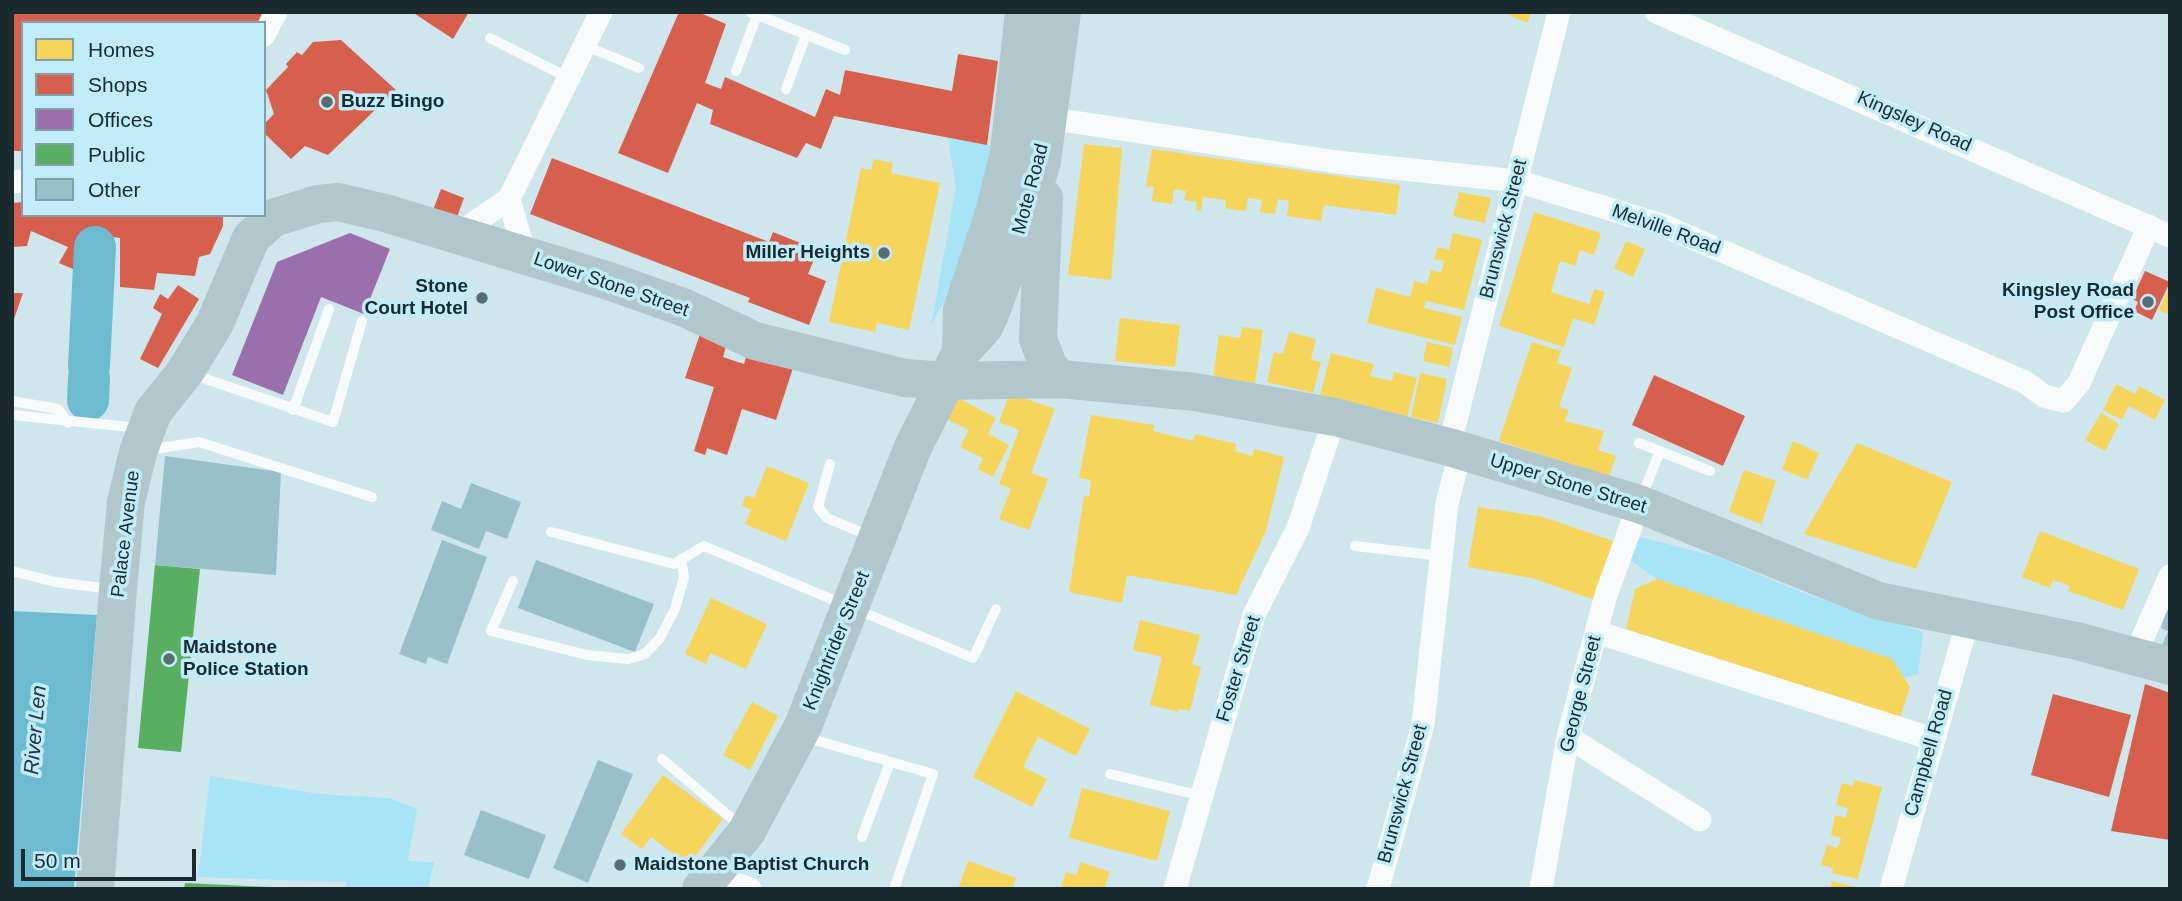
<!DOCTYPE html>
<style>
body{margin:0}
#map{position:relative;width:2182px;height:901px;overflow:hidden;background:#cfe6ed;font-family:Helvetica,sans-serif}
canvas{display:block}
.frame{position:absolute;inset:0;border:14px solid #1a2b30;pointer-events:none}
.legend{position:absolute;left:21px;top:21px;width:245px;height:196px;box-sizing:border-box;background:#c2ecfa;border:2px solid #7f9fa9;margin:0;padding:9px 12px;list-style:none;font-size:21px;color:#1a2b30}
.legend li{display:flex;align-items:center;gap:14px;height:35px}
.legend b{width:35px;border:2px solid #7f9fa9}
.scale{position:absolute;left:21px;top:849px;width:175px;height:32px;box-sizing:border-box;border:4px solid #1a2b30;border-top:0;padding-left:9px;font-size:21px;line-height:24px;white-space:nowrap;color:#1a2b30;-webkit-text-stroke:5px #c2ecfa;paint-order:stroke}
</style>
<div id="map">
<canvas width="2182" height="901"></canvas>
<div class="frame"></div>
<ul class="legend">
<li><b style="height:19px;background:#f6d55c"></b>Homes</li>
<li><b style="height:19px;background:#d6604d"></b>Shops</li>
<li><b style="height:19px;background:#9970ab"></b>Offices</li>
<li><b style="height:19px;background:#5aae61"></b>Public</li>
<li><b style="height:19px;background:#99c0c9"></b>Other</li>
</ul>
<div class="scale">50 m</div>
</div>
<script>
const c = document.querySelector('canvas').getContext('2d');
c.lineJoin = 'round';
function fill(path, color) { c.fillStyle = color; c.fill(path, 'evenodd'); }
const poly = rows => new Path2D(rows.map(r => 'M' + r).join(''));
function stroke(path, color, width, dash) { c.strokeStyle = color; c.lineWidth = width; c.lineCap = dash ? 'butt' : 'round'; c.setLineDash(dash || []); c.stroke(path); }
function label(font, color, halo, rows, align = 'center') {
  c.font = font + ' Helvetica,sans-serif'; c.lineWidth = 7; c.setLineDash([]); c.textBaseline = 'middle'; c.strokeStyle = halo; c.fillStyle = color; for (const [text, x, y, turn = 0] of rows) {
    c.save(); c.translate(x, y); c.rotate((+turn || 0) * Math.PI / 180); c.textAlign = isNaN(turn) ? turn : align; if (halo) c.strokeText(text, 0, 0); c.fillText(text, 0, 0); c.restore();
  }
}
fill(poly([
 [948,138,1006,148,983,227,931,326,956,187],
 [1636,536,1718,557,1800,592,1923,632,1918,674,1904,678,1892,659,1657,579,1629,559],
 [210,776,318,794,390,798,417,809,408,861,434,862,428,889,346,889,346,882,198,877]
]), '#a7e4f5');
fill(poly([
 [12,611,97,615,74,889,12,889]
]), '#6dbbd0');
fill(poly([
 [1503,12,1532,12,1527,23],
 [1084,144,1122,148,1111,280,1068,275],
 [1152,149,1400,185,1396,215,1324,205,1321,221,1287,216,1289,201,1278,199,1275,214,1260,212,1262,200,1248,198,1246,211,1225,208,1226,200,1203,197,1201,211,1196,210,1197,202,1184,200,1186,191,1174,189,1172,204,1152,201,1154,187,1146,186],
 [874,159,893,163,891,173,940,183,909,330,877,323,875,332,829,322,861,168,871,170],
 [1459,192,1491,198,1485,223,1453,216],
 [1534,212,1601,233,1594,255,1580,250,1575,266,1560,261,1551,292,1589,304,1594,289,1605,292,1594,325,1573,318,1564,347,1499,326],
 [1453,233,1482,240,1464,310,1426,301,1424,308,1462,317,1455,345,1367,323,1376,288,1410,297,1414,281,1427,284,1431,270,1441,273,1444,261,1434,259,1438,247,1449,250],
 [1626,241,1645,249,1633,277,1614,268],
 [2170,286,2170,315,2159,310],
 [1120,318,1180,325,1175,367,1115,361],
 [1242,327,1263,330,1255,383,1213,377,1219,335,1240,338],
 [1289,332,1316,339,1311,360,1321,362,1313,393,1267,382,1274,352,1283,354],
 [1427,342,1453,348,1449,367,1423,361],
 [1532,342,1561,351,1557,363,1572,368,1559,407,1569,410,1565,421,1604,431,1598,450,1616,456,1609,476,1499,441],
 [1331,353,1374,364,1370,376,1392,381,1394,372,1417,378,1407,417,1320,395],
 [1420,373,1447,379,1438,423,1411,417],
 [2116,384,2135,394,2139,386,2165,400,2155,420,2129,406,2122,420,2103,410],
 [1010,393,1055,409,1031,473,1048,479,1029,530,999,519,1011,489,999,484,1019,430,999,422],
 [958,398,996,418,988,434,1009,445,993,477,978,469,983,458,960,447,969,430,947,419],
 [2101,413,2119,424,2105,451,2085,440],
 [1091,415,1154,425,1153,431,1193,441,1195,434,1236,444,1235,451,1252,456,1254,449,1284,457,1266,531,1236,595,1127,575,1122,603,1069,592,1084,495,1089,497,1091,480,1079,478],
 [1793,441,1819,453,1807,480,1782,469],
 [1857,443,1952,482,1916,569,1804,534],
 [767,466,809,483,786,541,745,524,751,510,742,506,746,495,754,498],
 [1744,470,1776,481,1761,524,1729,512],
 [1478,507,1543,517,1619,543,1598,601,1532,578,1468,567],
 [2040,531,2139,569,2123,610,2068,591,2070,586,2053,580,2050,588,2022,577],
 [1657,579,1892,659,1910,687,1900,718,1626,629,1635,589],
 [711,598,767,624,746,669,710,653,706,664,685,654],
 [1140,620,1200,635,1192,664,1201,667,1190,711,1179,709,1178,712,1150,705,1162,657,1133,650],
 [1016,691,1090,729,1076,756,1038,737,1023,767,1047,779,1032,807,973,777],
 [752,702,778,716,750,770,723,755],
 [2167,753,2170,754,2170,791,2155,786],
 [663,775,723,819,689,865,651,837,642,849,621,834],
 [1854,780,1882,787,1858,879,1832,873,1833,868,1821,865,1827,845,1837,848,1840,843,1841,838,1831,835,1835,815,1846,818,1848,808,1836,805,1842,783,1853,786],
 [1082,788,1170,811,1157,861,1069,838],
 [968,861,1016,878,1012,889,958,889],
 [1081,862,1110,872,1104,889,1060,889,1066,872,1076,875],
 [1832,881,1859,888,1859,889,1830,889]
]), '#f6d55c');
fill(poly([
 [12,12,265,12,260,23,23,23,23,151,12,151],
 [412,12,469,12,453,39],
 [679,12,698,12,726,24,705,83,721,89,725,77,815,117,826,89,840,95,845,70,952,91,958,54,998,61,987,145,834,116,821,149,806,143,797,158,710,124,713,110,697,103,668,173,618,153],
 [341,40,396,90,328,155,305,146,291,159,264,133,264,124,274,114,266,90,288,67,286,64,297,52,302,55,313,42],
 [552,158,769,242,773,232,818,250,808,274,826,281,809,325,748,302,750,298,530,214],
 [441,189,464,198,455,222,432,213],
 [23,202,23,215,223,215,223,226,210,254,199,257,195,276,157,273,154,290,120,287,120,238,91,234,73,269,59,263,68,247,31,231,27,246,12,247,12,203],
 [2145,271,2170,282,2152,320,2134,311,2138,302,2132,299],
 [178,285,199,299,158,368,140,359,162,314,153,308,160,294,168,299],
 [12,293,23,293,13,322,12,322],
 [700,334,727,343,723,357,744,364,747,353,793,368,776,420,742,409,727,455,707,448,705,455,694,451,714,387,685,378],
 [1654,375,1745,416,1723,466,1632,425],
 [2145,684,2170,693,2170,840,2111,831],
 [2053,694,2131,715,2109,797,2031,775]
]), '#d6604d');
fill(poly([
 [350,233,390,249,364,314,321,297,283,395,232,375,277,262]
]), '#9970ab');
fill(poly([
 [155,565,200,569,181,752,138,748],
 [185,883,268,887,268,889,184,889]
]), '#5aae61');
stroke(poly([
 [89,366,95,247],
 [88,400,89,378]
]), '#6dbbd0', 42);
fill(poly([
 [165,456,281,472,276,575,155,565],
 [471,483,521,502,507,539,486,531,479,549,431,530,442,501,461,509],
 [442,540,487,557,447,664,428,657,426,664,399,654],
 [536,560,654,604,635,652,518,608],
 [2167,609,2170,610,2170,649,2162,646,2168,631,2161,628],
 [598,760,633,774,588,883,553,868],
 [481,810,546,835,529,879,464,855]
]), '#99c0c9');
stroke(poly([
 [750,12,845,50],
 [490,38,569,78],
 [586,46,639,68],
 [736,71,757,15],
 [786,89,806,35],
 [191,374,333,422,362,321],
 [12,401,58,409,68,423],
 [293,410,329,309],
 [12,415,140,428],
 [1639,443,1710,471],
 [148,450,199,442,372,497],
 [830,464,818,507,827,518,872,537],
 [1641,499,1660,451],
 [551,532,674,564,704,546,973,658,996,609],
 [1355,546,1441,556],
 [12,571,55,582,111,589],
 [513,581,491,631,587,655,628,659,645,654,660,638,675,609,684,577,681,559],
 [804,737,933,774,894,889],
 [662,759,742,827],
 [1110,774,1202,796],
 [862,837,890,762]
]), '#f8fbfc', 10);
stroke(poly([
 [1656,12,2170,236],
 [264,35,276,12],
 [1048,118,1337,162,1517,181,1662,225,2025,382,2044,396,2064,401,2079,383,2149,226],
 [12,182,23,181],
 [509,199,525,255],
 [456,235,509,199,601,12],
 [1449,447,1559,12],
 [1596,632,1933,739],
 [2135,655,2170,576],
 [1568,737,1700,820],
 [714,875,750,889],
 [1175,889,1254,615,1298,528,1335,417],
 [1378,889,1423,724,1447,503,1461,451],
 [1541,889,1568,737,1606,595,1639,504],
 [1891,889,1969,617]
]), '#f8fbfc', 23);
stroke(poly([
 [1044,198,1038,339,1049,368,1061,379],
 [961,352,962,310,995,210,1009,153,1024,12],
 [95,889,118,589,126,502,138,452,153,412,185,372,215,323,251,238,273,218,318,204,338,202,385,213,609,281,685,308,755,341,905,378,949,381,1061,379,1195,392,1335,417,1449,447,1639,504,1879,601,2077,641,2170,666],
 [701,889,747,831,803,726,913,447,961,352,984,327,990,314,1022,228,1042,161,1062,12]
]), '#b2c7cc', 38);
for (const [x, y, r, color] of [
 [327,102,7,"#596c72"],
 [884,253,7,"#596c72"],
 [482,298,7,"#596c72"],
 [2148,302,7,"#596c72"],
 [169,659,7,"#596c72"],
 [620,865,7,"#596c72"]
]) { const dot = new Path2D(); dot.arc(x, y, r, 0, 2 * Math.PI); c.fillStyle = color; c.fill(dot); stroke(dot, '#c2ecfa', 2.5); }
label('bold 19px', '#1a2b30', '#c2ecfa', [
 ["Buzz Bingo",341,102],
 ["Miller Heights",870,253,"right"],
 ["Stone",468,287,"right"],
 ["Court Hotel",468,309,"right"],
 ["Kingsley Road",2134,291,"right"],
 ["Post Office",2134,313,"right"],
 ["Maidstone",183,648],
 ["Police Station",183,670],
 ["Maidstone Baptist Church",634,865]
], 'left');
label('19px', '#1a2b30', '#c2ecfa', [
 ["Kingsley Road",1914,122,24],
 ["Mote Road",1031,189,-75],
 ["Brunswick Street",1504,229,-76],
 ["Melville Road",1666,230,20],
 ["Lower Stone Street",611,285,19],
 ["Upper Stone Street",1568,484,17],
 ["Palace Avenue",126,534,-83],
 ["Knightrider Street",837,641,-68],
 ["Foster Street",1239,669,-73],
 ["George Street",1581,694,-76],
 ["Campbell Road",1929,753,-74],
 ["Brunswick Street",1403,794,-75]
]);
label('italic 21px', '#1e353c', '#c2ecfa', [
 ["River Len",36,730,-85]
]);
</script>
